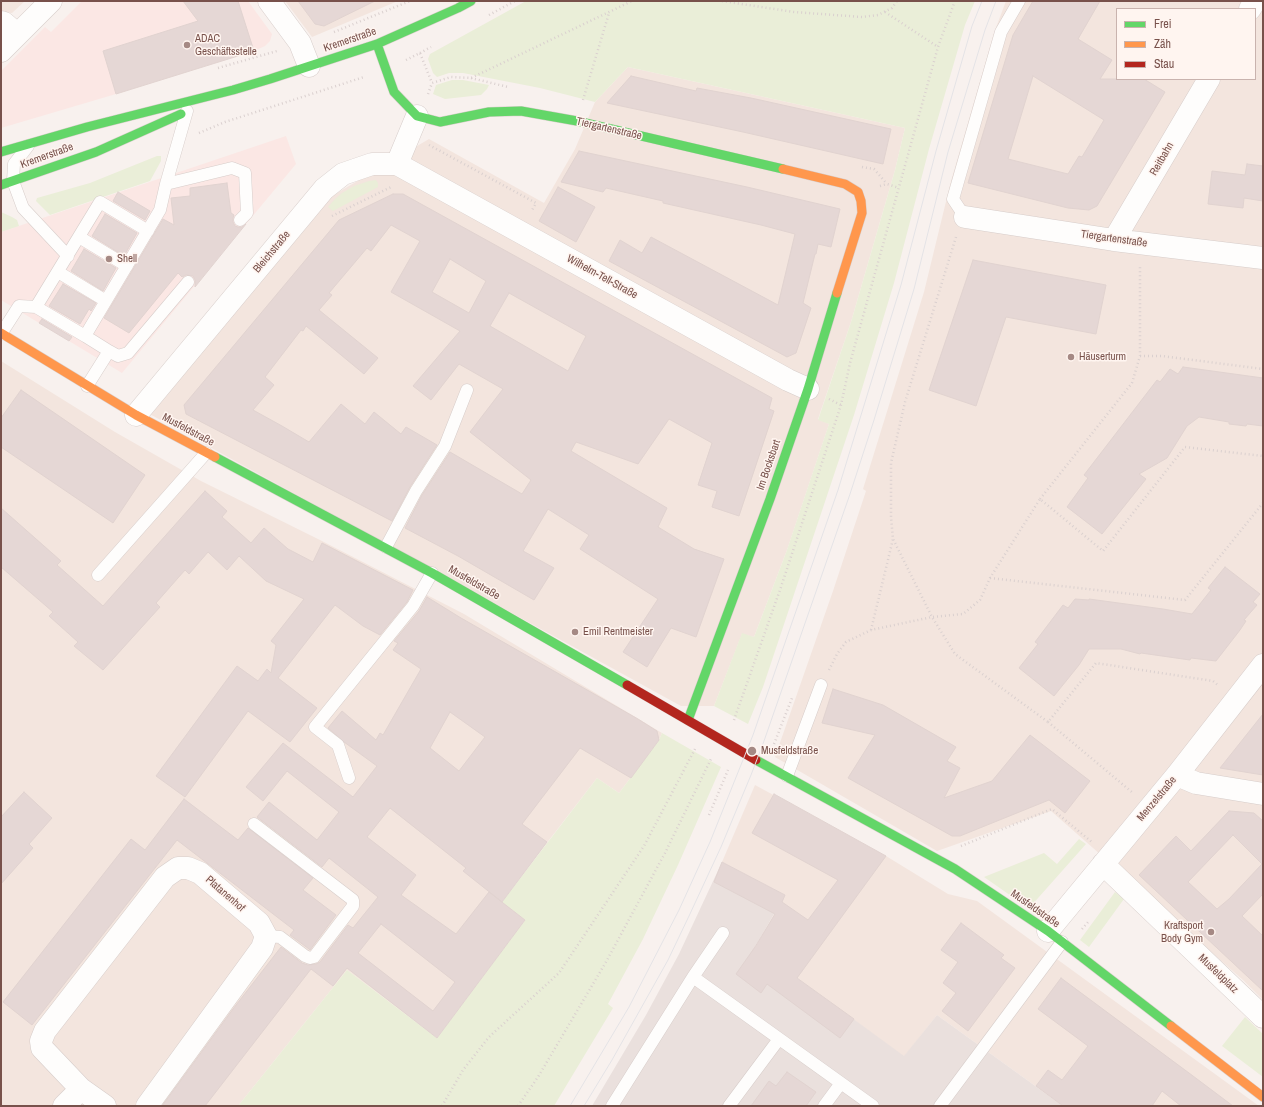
<!DOCTYPE html>
<meta charset="utf-8">
<style>
body{margin:0}
#map{position:relative;width:1264px;height:1107px;overflow:hidden;background:#f8f1ee;font-family:"Archivo Narrow",sans-serif}
canvas{display:block}
.frame{position:absolute;inset:0;border:2px solid #78514b;pointer-events:none}
.legend{position:absolute;left:1116px;top:8px;width:140px;height:72px;box-sizing:border-box;background:#fff5f0;border:1px solid #c9b3ae;margin:0;padding:5px 7px;list-style:none;font-size:12px;color:#78514b}
.legend li{display:flex;align-items:center;gap:8px;height:20px}
.legend b{width:20px;border:1px solid #c9b3ae}
</style>
<div id="map">
<canvas width="1264" height="1107"></canvas>
<div class="frame"></div>
<ul class="legend">
<li><b style="height:5px;background:#63d668"></b>Frei</li>
<li><b style="height:5px;background:#ff974d"></b>Zäh</li>
<li><b style="height:5px;background:#b3261e"></b>Stau</li>
</ul>
</div>
<script>
const c = document.querySelector('canvas').getContext('2d');
c.lineJoin = 'round';
function fill(path, color) { c.fillStyle = color; c.fill(path, 'evenodd'); }
const poly = rows => new Path2D(rows.map(r => 'M' + r).join(''));
function stroke(path, color, width, dash) { c.strokeStyle = color; c.lineWidth = width; c.lineCap = dash ? 'butt' : 'round'; c.setLineDash(dash || []); c.stroke(path); }
function label(font, color, halo, rows, align = 'center') {
  c.font = font + ' "Archivo Narrow",sans-serif'; c.lineWidth = 3; c.setLineDash([]); c.textBaseline = 'middle'; c.strokeStyle = halo; c.fillStyle = color; for (const [text, x, y, turn = 0] of rows) {
    c.save(); c.translate(x, y); c.rotate((+turn || 0) * Math.PI / 180); c.textAlign = isNaN(turn) ? turn : align; if (halo) c.strokeText(text, 0, 0); c.fillText(text, 0, 0); c.restore();
  }
}
fill(poly([
 [1,1,25,1,12,13,1,12],
 [285,1,398,1,312,37],
 [1006,1,1263,1,1263,1000,1243,980,1051,811,937,851,775,757,833,591,866,491,863,489,924,292,951,181,994,33],
 [1117,9,1255,9,1255,79,1117,79],
 [628,67,905,128,895,170,851,322,818,419,829,424,787,550,754,637,742,634,714,706,681,706,146,412,320,203,429,139,544,203,575,149,595,102],
 [1,361,115,432,201,481,322,541,464,614,662,733,659,740,619,793,597,778,502,901,525,920,437,1038,347,970,238,1106,1,1106],
 [755,785,886,856,948,894,977,901,1259,1106,1063,1106,937,1015,904,1057,755,947,785,895,722,862]
]), '#f3e5de');
fill(poly([
 [82,1,248,1,272,34,270,41,265,46,254,51,116,94,1,128,1,71,45,27,51,32],
 [286,136,296,164,122,373,1,300,1,232]
]), '#fbe7e4');
fill(poly([
 [722,862,785,895,755,947,904,1056,937,1015,1063,1106,592,1106,646,1015,679,954]
]), '#eae0dd');
fill(poly([
 [526,1,975,1,965,25,929,149,894,283,854,415,763,687,748,724,714,706,742,633,754,637,787,550,829,424,818,420,851,322,895,170,905,128,628,67,595,102,540,88,463,73,449,73,437,77,433,73,428,59,430,54],
 [452,80,463,80,489,85,487,89,481,95,445,99,433,94,436,85],
 [157,156,161,156,161,161,150,181,50,215,36,201,37,198,90,183],
 [376,180,378,183,378,187,333,211,328,207,335,199,342,193,354,186,369,181],
 [1,212,12,217,17,220,19,226,1,232],
 [662,733,721,767,678,865,643,939,608,1004,613,1008,554,1106,238,1106,347,970,437,1038,525,920,502,902,597,778,619,793,659,740],
 [1079,839,1086,844,1031,906,1027,907,984,877,1044,853,1057,864],
 [1115,892,1124,899,1089,947,1080,940],
 [1245,1017,1263,1034,1263,1077,1222,1046]
]), '#eaeed8');
const building = poly([
 [183,1,238,1,254,51,116,94,103,51,198,21,183,1],
 [298,1,375,1,324,26,315,24,298,1],
 [1033,1,1100,1,1078,39,1112,60,1100,79,1144,79,1165,92,1097,206,1089,210,1068,208,968,183,1013,35,1033,1],
 [1033,76,1104,120,1082,157,1079,156,1068,174,1008,159,1033,76],
 [631,76,696,91,697,88,751,98,891,129,883,164,743,132,607,103,631,76],
 [579,151,747,187,840,209,831,247,818,244,816,254,815,254,803,303,811,308,796,353,787,357,700,310,609,261,620,240,642,253,651,237,778,305,795,234,761,225,663,203,663,201,606,188,603,192,561,182,579,151],
 [1247,164,1263,166,1263,201,1244,198,1243,208,1208,204,1212,171,1245,175,1247,164],
 [227,183,231,213,234,215,233,218,233,222,235,226,238,227,242,227,246,224,195,287,195,280,193,276,186,275,182,277,178,273,129,333,104,318,163,219,174,225,171,198,190,196,190,188,227,183],
 [558,187,595,207,576,242,539,221,558,187],
 [118,192,150,211,145,220,113,201,118,192],
 [393,194,403,194,772,398,769,409,774,411,739,516,712,507,717,491,698,485,712,443,669,419,638,464,576,442,571,451,667,508,658,527,694,549,724,559,696,637,671,628,647,667,623,652,658,599,580,549,589,535,548,509,523,551,554,568,534,600,458,556,405,528,422,495,450,452,522,494,531,480,470,432,503,389,459,364,431,400,413,386,460,331,391,292,420,241,391,225,371,251,367,248,329,293,332,295,319,310,378,358,364,374,306,326,303,331,301,330,265,377,274,385,253,410,282,426,309,442,341,404,365,424,374,412,401,434,406,427,437,445,410,487,392,521,186,414,184,405,339,220,393,194],
 [450,259,486,281,469,313,432,292,450,259],
 [509,293,586,336,568,371,490,326,509,293],
 [105,214,137,233,124,256,92,236,105,214],
 [84,249,116,268,103,291,71,271,84,249],
 [973,260,1106,285,1096,334,1006,317,976,406,929,390,973,260],
 [63,284,96,303,91,311,89,309,80,324,49,306,63,284],
 [42,319,72,337,69,341,39,323,42,319],
 [1183,367,1263,378,1263,426,1247,424,1246,426,1229,424,1229,422,1199,417,1187,426,1167,458,1139,474,1146,479,1102,534,1067,507,1088,478,1084,475,1157,380,1160,382,1170,369,1178,374,1183,367],
 [21,390,145,475,113,523,1,447,1,418,21,390],
 [205,491,227,511,222,517,251,543,264,528,288,549,313,562,322,543,413,590,407,602,380,635,363,626,335,605,278,678,317,708,290,742,248,711,185,797,156,776,237,666,258,681,267,669,271,673,276,645,271,641,304,599,266,581,239,556,227,570,208,552,189,574,185,570,156,603,160,607,103,670,74,646,78,642,49,616,53,612,1,567,1,508,61,561,57,565,103,606,205,491],
 [1225,567,1260,594,1253,602,1257,605,1244,620,1246,621,1240,630,1216,661,1191,658,1190,660,1141,653,1140,654,1121,649,1089,649,1079,665,1054,696,1019,668,1038,644,1035,642,1063,605,1068,608,1075,599,1089,600,1089,599,1163,609,1192,614,1211,590,1208,588,1225,567],
 [427,597,461,618,638,719,657,731,659,740,631,778,580,748,522,824,547,842,502,902,463,871,466,868,390,808,367,837,416,875,401,895,456,934,489,892,525,920,437,1038,347,968,333,986,311,969,205,1106,162,1106,233,1009,281,947,302,963,308,965,316,964,320,962,348,925,353,928,378,897,329,858,322,867,257,817,269,802,317,840,339,812,287,771,263,801,246,787,283,743,353,797,377,766,344,742,328,728,342,711,376,740,380,733,383,735,421,669,393,650,398,643,394,641,419,611,427,597],
 [450,712,485,737,459,771,430,748,450,712],
 [381,924,455,982,433,1011,358,953,381,924],
 [833,689,883,705,956,747,947,761,960,768,944,798,992,781,1030,735,1090,781,1065,813,1049,800,960,836,952,836,848,778,875,735,822,723,833,689],
 [1263,714,1263,775,1220,768,1263,714],
 [24,792,52,818,29,844,33,848,1,884,1,817,24,792],
 [774,794,886,856,797,978,854,1019,840,1038,767,984,761,993,736,974,755,947,775,914,714,882,722,862,785,895,782,902,808,920,838,880,752,833,774,794],
 [184,799,238,840,248,828,313,878,303,890,336,915,310,950,309,949,290,935,294,930,177,840,32,1025,3,1002,131,839,145,850,184,799],
 [1229,811,1254,813,1263,821,1263,894,1242,916,1263,936,1263,991,1139,875,1176,836,1191,851,1229,811],
 [1233,835,1262,864,1229,899,1217,909,1188,882,1233,835],
 [961,923,1004,955,1001,958,1015,968,968,1031,942,1011,956,993,943,983,958,962,941,950,961,923],
 [1061,978,1189,1073,1233,1106,1181,1106,1162,1091,1152,1106,1063,1106,1036,1086,1048,1070,1062,1080,1088,1046,1038,1009,1061,978],
 [787,1072,816,1092,806,1106,751,1106,769,1081,776,1086,787,1072]
]);
fill(building, '#e5d7d5');
stroke(building, '#e1d3d0', 1);
const lane = poly([
 [28,146,14,164,13,181,23,208,68,256],
 [166,184,232,168,245,173,247,213,240,220],
 [965,217,953,199,1001,32,1019,1],
 [79,237,127,266],
 [58,272,106,301],
 [36,307,100,202,148,231],
 [1,334,19,306,36,307,85,336,109,351,87,386],
 [85,336,160,210,166,184,187,111],
 [109,351,118,356,128,353,188,282],
 [386,547,416,491,445,446,467,390],
 [98,575,206,453],
 [787,776,821,685],
 [349,778,338,745,315,727,413,606,432,573],
 [254,824,353,900,353,906,314,957,310,958,305,956,280,937,266,936],
 [693,977,723,933],
 [612,1106,693,977,873,1106],
 [729,1106,779,1039],
 [824,1106,841,1083],
 [940,1106,1062,942]
]);
const street = poly([
 [269,1,300,43,309,66],
 [1250,9,1255,1],
 [1,22,4,23,17,34],
 [1,51,51,1],
 [397,164,417,116],
 [965,217,1114,240,1263,258],
 [1114,240,1209,79],
 [136,415,324,189,343,174,372,164,397,164,788,380,808,389],
 [1177,775,1196,783,1263,794],
 [1103,864,1263,1017],
 [1048,931,1177,775,1263,665],
 [64,1106,81,1089],
 [105,1106,81,1089,42,1048,41,1041,45,1031,165,877,178,868,188,868,200,873,259,923,266,936,262,948,147,1106]
]);
const fast = poly([
 [377,44,394,92,417,116,440,122,489,112,521,111,577,121,783,169],
 [1,152,87,127,233,90,270,79,377,44,458,8,471,1],
 [1,185,96,152,181,114],
 [215,457,432,573,627,685],
 [688,720,770,499,808,389,837,293],
 [756,760,955,869,1048,931,1171,1026]
]);
const slow = poly([
 [783,169,845,184,858,192,861,201,862,213,837,293],
 [1,333,136,415,215,457],
 [1171,1026,1263,1097]
]);
const jam = poly([
 [627,685,756,760]
]);
stroke(lane, '#d7cdca', 13);
stroke(street, '#d7cdca', 23);
stroke(fast, '#d9cecb', 10);
stroke(slow, '#d9cecb', 10);
stroke(jam, '#d9cecb', 10);
stroke(poly([
 [722,1,794,12,862,17,878,15,892,8,897,1],
 [885,12,938,47],
 [489,15,515,1],
 [334,32,410,1],
 [420,53,431,47],
 [406,60,420,53,432,83],
 [218,68,277,51],
 [471,78,508,87],
 [428,94,432,83,451,77,471,78,632,1],
 [583,100,609,13],
 [199,133,225,122,364,77],
 [429,145,536,203,531,212],
 [862,167,874,169,887,184],
 [880,186,887,184,899,188],
 [332,216,391,187],
 [956,237,905,402,891,463,891,517,893,539,932,617,955,654,1048,722,1096,663,1213,681,1219,686],
 [1140,356,1162,356,1263,369],
 [829,399,841,405],
 [1040,499,1132,383,1140,356,1140,265],
 [990,578,1185,600,1263,503],
 [871,630,893,539],
 [829,670,837,654,846,642,871,630,932,617,963,614,980,600,990,578,1040,499,1103,551,1185,447,1263,456],
 [734,720,781,587,841,405,850,363,938,47,955,1],
 [1048,722,1133,793],
 [774,744,792,698],
 [709,815,728,770],
 [961,846,1052,809,1093,843],
 [1082,929,1089,921],
 [442,1106,463,1070,489,1037,559,973,644,846,695,749],
 [518,1106,538,1077,606,962,665,853,711,759]
]), '#dad0cf', 2.5, [1, 3]);
stroke(lane, '#fefdfc', 12);
stroke(street, '#fefdfc', 22);
stroke(fast, '#63d668', 9);
stroke(slow, '#ff974d', 9);
stroke(jam, '#b3261e', 9);
stroke(poly([
 [570,1106,629,1007,679,910,710,842,753,735,838,490,901,285,936,151,972,26,982,1],
 [584,1106,612,1060,668,960,689,916,721,847,751,775,764,741,850,494,874,420,914,289,948,152,985,30,996,1]
]), '#e4e3e6', 1);
for (const [x, y, r, color] of [
 [187,45,4,"#a58984"],
 [109,259,4,"#a58984"],
 [1071,357,4,"#a58984"],
 [575,632,4,"#a58984"],
 [752,751,5,"#a58984"],
 [1211,932,4,"#a58984"]
]) { const dot = new Path2D(); dot.arc(x, y, r, 0, 2 * Math.PI); c.fillStyle = color; c.fill(dot); stroke(dot, '#fff5f0', 1.5); }
label('11px', '#78514b', '#fff5f0', [
 ["ADAC",195,39],
 ["Geschäftsstelle",195,52],
 ["Shell",117,259],
 ["Häuserturm",1079,357],
 ["Emil Rentmeister",583,632],
 ["Musfeldstraße",761,751],
 ["Kraftsport",1203,926,"right"],
 ["Body Gym",1203,939,"right"]
], 'left');
label('11px', '#78514b', '#fff5f0', [
 ["Kremerstraße",350,40,-19],
 ["Tiergartenstraße",609,129,13],
 ["Kremerstraße",47,156,-20],
 ["Reitbahn",1162,159,-60],
 ["Tiergartenstraße",1114,239,8],
 ["Bleichstraße",272,252,-50],
 ["Wilhelm-Tell-Straße",602,277,29],
 ["Musfeldstraße",188,430,28],
 ["Im Bocksbart",769,465,-71],
 ["Musfeldstraße",474,583,30],
 ["Menzelstraße",1157,799,-50],
 ["Platanenhof",225,894,41],
 ["Musfeldstraße",1035,909,35],
 ["Musfeldplatz",1218,974,44]
]);
</script>
